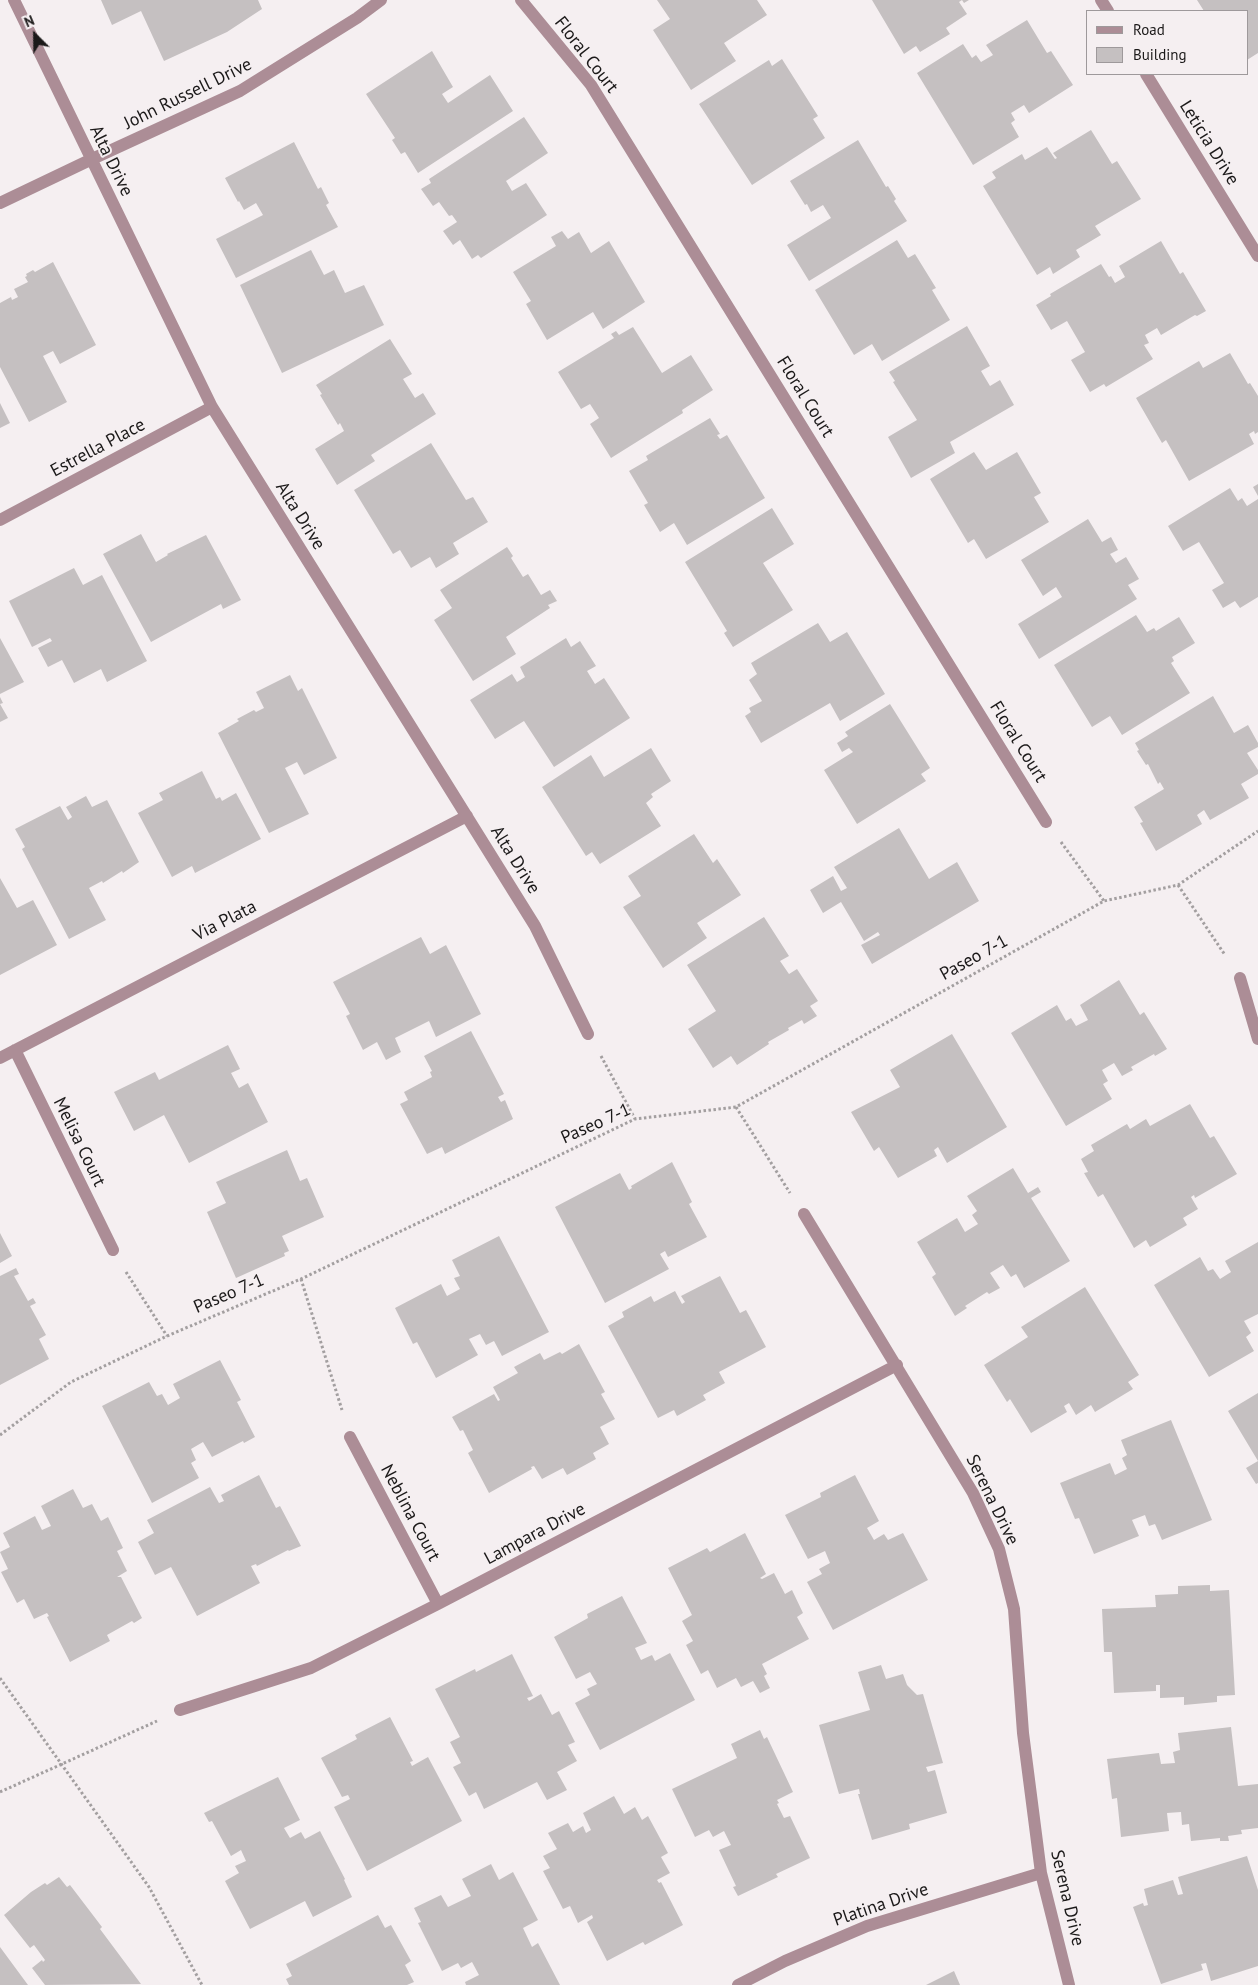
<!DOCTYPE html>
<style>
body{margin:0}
#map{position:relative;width:1258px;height:1985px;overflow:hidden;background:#f5eff1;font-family:"PT Sans",sans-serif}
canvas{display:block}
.legend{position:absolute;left:1086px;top:10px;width:162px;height:65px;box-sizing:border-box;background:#f5eff1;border:1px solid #9e999b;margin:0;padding:6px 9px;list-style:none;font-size:15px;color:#1b1919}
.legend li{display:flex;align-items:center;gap:10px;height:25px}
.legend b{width:25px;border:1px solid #9e999b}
.north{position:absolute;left:10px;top:10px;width:50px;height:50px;-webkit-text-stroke:4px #f5eff1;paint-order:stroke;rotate:337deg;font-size:14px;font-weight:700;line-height:20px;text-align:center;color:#1b1919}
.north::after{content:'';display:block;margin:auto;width:18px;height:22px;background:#1b1919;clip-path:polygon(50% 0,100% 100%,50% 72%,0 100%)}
</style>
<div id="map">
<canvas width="1258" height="1985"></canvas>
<ul class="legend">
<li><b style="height:6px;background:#ac8d96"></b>Road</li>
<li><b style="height:14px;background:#c5c0c1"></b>Building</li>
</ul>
<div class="north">N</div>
</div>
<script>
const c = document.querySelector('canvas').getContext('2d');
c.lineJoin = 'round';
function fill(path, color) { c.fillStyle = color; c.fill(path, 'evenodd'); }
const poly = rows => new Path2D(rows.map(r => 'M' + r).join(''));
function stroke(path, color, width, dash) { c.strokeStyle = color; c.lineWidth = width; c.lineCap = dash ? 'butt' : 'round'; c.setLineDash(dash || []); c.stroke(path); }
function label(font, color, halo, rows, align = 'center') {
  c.font = font + ' "PT Sans",sans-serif'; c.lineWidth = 4; c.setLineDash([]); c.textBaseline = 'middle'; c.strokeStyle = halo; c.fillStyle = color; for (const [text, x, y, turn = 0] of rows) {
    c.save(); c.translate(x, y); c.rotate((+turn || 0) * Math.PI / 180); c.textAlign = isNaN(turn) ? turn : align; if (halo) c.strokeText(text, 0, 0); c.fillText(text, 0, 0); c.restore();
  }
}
fill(poly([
 [101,0,258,0,262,9,227,32,164,61,141,11,112,25],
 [657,0,757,0,767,15,724,43,736,61,691,90,653,30,670,19],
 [872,0,969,0,964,3,962,0,959,2,967,14,946,28,950,34,920,52,916,46,904,54],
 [1197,0,1258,0,1258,53,1247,60,1247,11,1204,11],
 [1027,20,1047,53,1051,51,1073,85,1029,113,1024,105,1011,113,1015,120,1011,123,1019,137,973,165,917,73,963,44,972,58,976,55,981,62,993,55,986,45],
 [432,51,453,87,442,94,448,103,490,75,513,111,418,173,405,152,401,154,392,140,395,138,366,94],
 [782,59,818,116,813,119,825,138,752,185,699,104,769,60,772,66],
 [524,117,548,153,506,181,512,191,526,183,547,215,481,258,478,255,472,259,460,240,453,245,443,231,457,222,452,215,449,216,439,202,433,206,421,189,431,183,429,179],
 [1091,130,1112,164,1117,161,1141,199,1095,226,1101,235,1076,250,1080,257,1053,274,1050,267,1037,275,983,186,996,178,992,172,1022,154,1025,160,1047,147,1055,159,1057,158,1053,153],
 [858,140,886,187,888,186,896,199,894,201,907,221,809,281,787,245,831,218,823,205,811,212,807,204,805,205,790,181],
 [294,142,318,189,321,187,329,203,326,205,338,227,236,278,216,239,263,215,256,203,244,210,239,201,238,202,225,178],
 [562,231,568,239,579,232,591,253,609,241,645,302,603,329,593,312,547,340,526,304,531,301,513,272,556,246,551,237],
 [897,240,908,258,915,254,936,288,932,290,950,320,882,361,872,344,854,355,815,290],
 [1161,241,1180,274,1183,272,1206,311,1197,316,1195,315,1161,335,1157,328,1145,335,1149,343,1144,345,1153,359,1106,387,1104,384,1090,392,1071,360,1085,352,1067,321,1051,330,1036,305,1051,296,1050,294,1101,264,1109,277,1111,276,1115,283,1125,277,1119,266],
 [311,250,324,275,334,270,345,293,364,285,384,325,282,373,240,285],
 [53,262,96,345,60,364,53,351,43,356,67,402,29,422,0,367,0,303,11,297,12,300,18,297,14,289,28,282,25,277,27,276,26,274,33,270,35,272],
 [967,326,990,366,981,371,990,386,1000,380,1014,405,950,442,955,453,911,478,888,437,917,420,893,382,895,381,889,372],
 [633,327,662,373,691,355,713,390,682,410,683,413,611,458,590,424,599,418,590,404,581,409,558,372,614,338,611,334,616,331,619,335],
 [390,339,412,374,403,379,415,398,423,393,436,414,371,455,375,461,337,485,315,449,344,431,340,423,338,425,320,395,322,394,316,385],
 [1230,353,1248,384,1250,383,1258,396,1258,432,1255,434,1254,431,1249,434,1254,444,1189,481,1166,440,1162,443,1136,398,1199,361,1203,368],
 [0,403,10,423,0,428],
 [710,418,720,434,717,435,720,439,727,435,765,498,687,545,674,523,660,532,644,505,648,503,629,471,648,460,646,456],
 [431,443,466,500,473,497,488,522,453,543,459,554,436,568,430,557,411,568,400,550,393,554,354,490],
 [974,452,986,470,1017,452,1041,493,1034,497,1049,522,986,559,974,539,968,543,930,479],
 [1258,484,1258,496,1253,487],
 [1230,488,1238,501,1242,498,1247,506,1258,499,1258,597,1240,608,1235,601,1223,608,1212,590,1224,583,1199,542,1183,551,1168,526],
 [772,508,794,544,763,563,793,610,733,647,724,633,727,631,685,562],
 [1088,519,1102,542,1111,537,1118,550,1110,554,1116,563,1126,557,1139,579,1128,585,1137,599,1039,659,1018,624,1062,597,1056,587,1043,596,1021,560],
 [141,534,156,562,168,555,167,554,206,535,241,600,223,609,221,604,151,642,103,554],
 [507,547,513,556,511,558,523,577,528,574,541,595,550,590,557,601,548,605,550,608,506,637,516,654,473,681,434,620,452,608,440,590],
 [74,568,83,585,102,575,147,661,107,682,101,669,74,683,62,660,48,667,38,648,52,641,50,638,32,647,9,601],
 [1136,615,1147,632,1154,628,1156,631,1179,617,1195,643,1172,657,1174,661,1171,663,1190,693,1122,735,1110,716,1092,727,1054,665],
 [818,623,830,642,847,632,885,694,840,721,830,703,761,743,745,716,751,712,749,708,762,701,749,680,757,674,751,663],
 [0,638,24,682,0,694],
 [566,638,571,647,580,641,596,666,587,671,595,684,604,678,630,718,554,767,524,721,495,739,470,700,512,674,517,682,525,677,520,667],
 [290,675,298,691,302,688,337,758,304,775,297,762,285,768,309,814,269,833,218,733,239,721,237,719,254,710,256,712,264,708,256,692],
 [1213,696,1234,733,1248,725,1258,743,1258,747,1247,753,1258,770,1258,774,1241,784,1249,798,1210,820,1204,810,1197,815,1202,824,1156,851,1140,823,1143,822,1134,807,1164,789,1160,782,1158,784,1148,764,1146,765,1137,751,1139,750,1135,743],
 [0,697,3,703,0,704,8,718,0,722],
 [890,704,930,768,921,774,926,781,857,824,824,770,853,752,849,748,842,752,837,743,848,736,845,732],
 [651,748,671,781,651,794,653,797,646,803,661,826,600,864,592,852,586,856,542,787,591,755,604,777],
 [202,771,216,799,220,797,222,801,236,793,261,839,195,873,192,866,172,877,138,813,163,800,159,793],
 [86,796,92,807,107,800,139,862,123,873,122,871,103,883,102,881,89,888,106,920,69,939,22,849,25,847,15,829,60,806,68,820,72,817,66,807],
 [899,828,929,879,957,862,979,901,872,964,861,945,880,935,878,932,864,941,841,902,823,913,810,890,833,876,841,891,847,888,834,867],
 [694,834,713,863,717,859,741,895,697,923,707,938,663,968,623,907,641,896,628,876],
 [0,878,17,908,33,900,57,945,0,975],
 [764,917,789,956,780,961,789,974,797,969,818,1001,810,1006,817,1016,804,1024,802,1020,788,1028,789,1030,768,1042,769,1044,737,1065,731,1056,713,1068,688,1029,716,1011,687,965],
 [421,937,430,954,446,945,481,1014,436,1037,429,1021,395,1038,401,1052,386,1060,377,1042,363,1050,346,1016,350,1014,333,982],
 [1119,980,1140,1015,1144,1012,1167,1049,1155,1056,1154,1054,1131,1067,1133,1070,1122,1076,1114,1063,1102,1070,1108,1081,1103,1084,1112,1099,1066,1126,1011,1033,1057,1005,1066,1021,1071,1018,1076,1026,1088,1020,1080,1005],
 [471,1031,504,1094,498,1097,501,1102,505,1100,513,1119,445,1154,442,1147,427,1154,400,1104,408,1100,404,1092,432,1077,430,1072,432,1071,424,1056],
 [952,1034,1007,1127,947,1163,938,1147,934,1150,937,1156,898,1178,879,1147,874,1151,851,1112,900,1087,890,1070],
 [228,1045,240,1069,231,1073,239,1088,248,1083,268,1122,189,1163,164,1115,134,1131,114,1092,155,1072,159,1080],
 [1190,1104,1210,1138,1214,1136,1237,1174,1195,1198,1194,1195,1191,1197,1198,1209,1183,1218,1187,1225,1150,1247,1146,1240,1134,1248,1103,1194,1098,1197,1084,1173,1088,1172,1081,1159,1094,1151,1091,1145,1127,1124,1130,1129,1146,1119,1150,1126],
 [287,1150,300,1181,307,1178,324,1217,282,1236,289,1251,284,1253,285,1256,236,1278,207,1212,226,1203,216,1182],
 [672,1162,692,1202,689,1204,707,1237,668,1257,665,1251,660,1254,669,1269,605,1303,555,1207,620,1173,629,1190,632,1188,631,1186],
 [1013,1168,1028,1193,1038,1187,1041,1192,1031,1198,1070,1261,1024,1288,1016,1274,1011,1277,1003,1265,990,1273,1000,1288,989,1294,987,1292,965,1306,967,1308,955,1316,932,1277,936,1274,917,1242,957,1218,965,1232,978,1224,972,1215,977,1211,967,1196],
 [0,1233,12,1256,0,1263],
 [499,1236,549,1332,502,1356,494,1341,486,1345,480,1334,469,1339,478,1355,436,1378,417,1342,413,1344,395,1308,441,1284,447,1296,460,1289,454,1278,460,1276,452,1260],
 [1258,1242,1258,1314,1244,1321,1251,1333,1246,1337,1254,1351,1209,1377,1154,1285,1200,1257,1208,1271,1213,1269,1220,1279,1231,1272,1225,1261],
 [16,1268,19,1274,14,1276,28,1301,33,1298,36,1303,30,1306,46,1335,39,1339,49,1359,0,1385,0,1276],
 [720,1276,740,1313,746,1310,766,1347,719,1372,725,1383,703,1395,706,1400,677,1416,674,1410,658,1418,608,1326,624,1317,622,1312,651,1296,654,1302,675,1291,682,1304,685,1302,681,1296],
 [1085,1287,1139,1375,1128,1382,1133,1389,1095,1412,1091,1405,1076,1415,1069,1403,1064,1406,1067,1412,1031,1433,1010,1399,1007,1402,984,1365,1028,1337,1021,1327],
 [579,1344,605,1392,601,1394,615,1419,600,1427,609,1444,593,1453,596,1459,567,1475,563,1468,542,1479,534,1466,531,1467,532,1469,489,1493,468,1453,473,1450,463,1430,460,1431,452,1417,494,1394,498,1401,500,1400,493,1387,518,1373,514,1367,540,1353,544,1360,560,1352,562,1354],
 [220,1360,241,1400,237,1402,255,1437,244,1443,243,1441,212,1457,203,1442,191,1449,196,1460,191,1463,199,1478,152,1503,102,1406,149,1382,157,1396,162,1394,168,1405,180,1398,173,1384],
 [1258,1393,1258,1483,1256,1484,1246,1468,1258,1461,1228,1411],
 [1171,1420,1212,1520,1162,1540,1155,1524,1149,1526,1145,1515,1132,1520,1139,1536,1094,1554,1079,1518,1075,1519,1060,1483,1110,1463,1115,1475,1127,1469,1122,1458,1127,1455,1121,1440],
 [259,1475,276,1508,280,1506,301,1546,289,1551,288,1550,257,1566,256,1564,251,1566,260,1583,197,1616,171,1567,155,1575,138,1542,154,1533,147,1520,210,1487,219,1503,224,1501,221,1495],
 [855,1475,879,1521,867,1528,874,1540,884,1534,888,1540,903,1533,928,1580,833,1630,807,1582,822,1574,819,1569,830,1563,825,1551,808,1559,785,1515,821,1497,820,1493],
 [73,1489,83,1508,92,1504,101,1521,108,1517,123,1548,117,1551,127,1571,117,1577,121,1577,142,1618,134,1623,132,1621,107,1635,110,1641,70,1662,47,1617,49,1616,47,1613,34,1619,24,1599,17,1603,1,1572,8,1569,0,1552,10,1547,3,1533,35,1516,42,1530,51,1526,41,1506],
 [745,1533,766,1574,760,1578,762,1579,774,1573,785,1594,792,1590,803,1613,797,1617,809,1639,762,1664,767,1674,764,1676,770,1688,760,1693,753,1681,741,1687,736,1678,717,1688,708,1670,701,1674,686,1645,693,1641,682,1621,692,1615,668,1568,707,1548,710,1552],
 [1210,1585,1210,1591,1229,1590,1235,1695,1217,1696,1217,1702,1184,1705,1184,1697,1160,1698,1160,1685,1156,1685,1156,1691,1114,1693,1112,1652,1104,1652,1102,1609,1156,1607,1155,1595,1178,1594,1178,1586],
 [622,1596,647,1643,635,1648,641,1660,652,1655,655,1661,670,1653,695,1700,600,1750,575,1703,590,1695,587,1689,597,1684,590,1672,576,1679,554,1637,588,1618,587,1614],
 [512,1654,533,1696,527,1698,529,1701,541,1694,552,1715,559,1711,575,1742,568,1745,577,1761,557,1772,567,1790,547,1800,537,1782,484,1809,476,1792,469,1796,453,1767,461,1763,450,1742,460,1737,435,1689,475,1669,476,1672],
 [881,1665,886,1679,903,1674,907,1685,917,1695,923,1694,943,1763,926,1767,928,1772,935,1770,947,1813,909,1824,910,1829,872,1840,858,1794,860,1794,859,1789,839,1794,819,1725,870,1710,858,1672],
 [390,1717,413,1761,410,1762,412,1766,428,1757,462,1821,367,1871,334,1807,350,1799,348,1795,342,1797,321,1758,357,1739,355,1735],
 [1231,1727,1238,1786,1258,1784,1258,1828,1241,1830,1242,1834,1228,1836,1229,1841,1220,1841,1220,1838,1191,1841,1189,1824,1182,1825,1181,1812,1167,1813,1169,1831,1121,1837,1117,1798,1112,1799,1107,1759,1159,1753,1161,1764,1175,1763,1173,1752,1180,1750,1178,1733],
 [760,1730,764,1739,767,1737,793,1792,777,1800,779,1803,777,1804,784,1818,790,1816,810,1858,776,1874,778,1877,738,1896,733,1887,736,1886,719,1850,731,1845,724,1831,713,1837,709,1830,695,1837,672,1789,737,1758,731,1744],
 [278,1777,300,1820,284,1828,290,1838,301,1832,305,1839,320,1831,345,1879,344,1880,352,1897,313,1917,305,1901,250,1929,225,1881,239,1873,235,1866,246,1861,241,1850,231,1856,212,1821,209,1822,204,1813],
 [614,1796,624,1814,635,1807,642,1820,648,1816,668,1853,661,1857,670,1873,657,1880,659,1883,661,1882,683,1925,645,1945,643,1942,607,1961,587,1922,593,1918,592,1915,578,1923,570,1906,563,1909,543,1871,550,1868,543,1856,557,1849,548,1833,568,1823,573,1832,583,1826,586,1833,591,1830,583,1813],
 [1247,1856,1258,1890,1258,1966,1211,1981,1206,1963,1201,1964,1203,1970,1161,1984,1133,1907,1143,1903,1144,1906,1148,1905,1144,1889,1173,1880,1178,1895,1183,1894,1178,1877],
 [491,1864,499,1880,513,1872,538,1920,523,1928,532,1947,538,1943,560,1985,466,1985,465,1982,479,1975,472,1962,461,1968,458,1963,442,1971,418,1923,421,1922,414,1908,441,1895,448,1907,471,1896,462,1879],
 [59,1877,67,1887,70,1885,102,1927,100,1929,141,1984,45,1985,32,1968,42,1960,43,1962,45,1960,34,1945,30,1948,4,1915,31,1892,45,1883,47,1885],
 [378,1915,385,1928,391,1925,411,1961,405,1965,414,1982,407,1985,289,1985,286,1979,292,1976,286,1964],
 [0,1947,28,1985,0,1985],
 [954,1971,960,1985,926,1985]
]), '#c5c0c1');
stroke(poly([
 [1061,842,1104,901],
 [1178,885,1225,955],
 [601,1056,635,1119],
 [736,1107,790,1193],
 [126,1272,167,1336],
 [301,1279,342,1410],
 [0,1435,71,1382,167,1336,301,1279,635,1119,736,1107,1104,901,1178,885,1258,831],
 [0,1678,149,1887,202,1985],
 [0,1792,157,1721]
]), '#a39fa0', 3, [2.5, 2.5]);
stroke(poly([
 [14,0,212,407,535,926,588,1034],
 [521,0,591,85,1046,822],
 [1101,0,1108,11],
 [1146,74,1258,256],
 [0,203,90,160,240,91,357,18,381,0],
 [0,520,212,407],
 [1240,978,1258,1039],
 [15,1050,113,1250],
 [0,1058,467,816],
 [804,1214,973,1493,999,1549,1014,1609,1023,1733,1041,1873,1069,1985],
 [350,1437,438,1604],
 [180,1710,311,1668,438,1604,897,1365],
 [738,1985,785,1961,867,1926,1041,1873]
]), '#ac8d96', 12);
label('18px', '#1b1919', '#f5eff1', [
 ["Floral Court",586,55,52],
 ["John Russell Drive",188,94,-26],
 ["Leticia Drive",1209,143,58],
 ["Alta Drive",111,161,64],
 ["Floral Court",805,397,58],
 ["Estrella Place",98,448,-28],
 ["Alta Drive",300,516,58],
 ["Floral Court",1018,742,58],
 ["Alta Drive",515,860,58],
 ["Via Plata",225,921,-27],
 ["Paseo 7-1",974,958,-29],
 ["Paseo 7-1",596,1124,-24],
 ["Melisa Court",79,1142,64],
 ["Paseo 7-1",229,1294,-23],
 ["Serena Drive",992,1500,64],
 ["Neblina Court",410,1513,62],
 ["Lampara Drive",535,1534,-28],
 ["Serena Drive",1067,1898,77],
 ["Platina Drive",881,1905,-19]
]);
</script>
